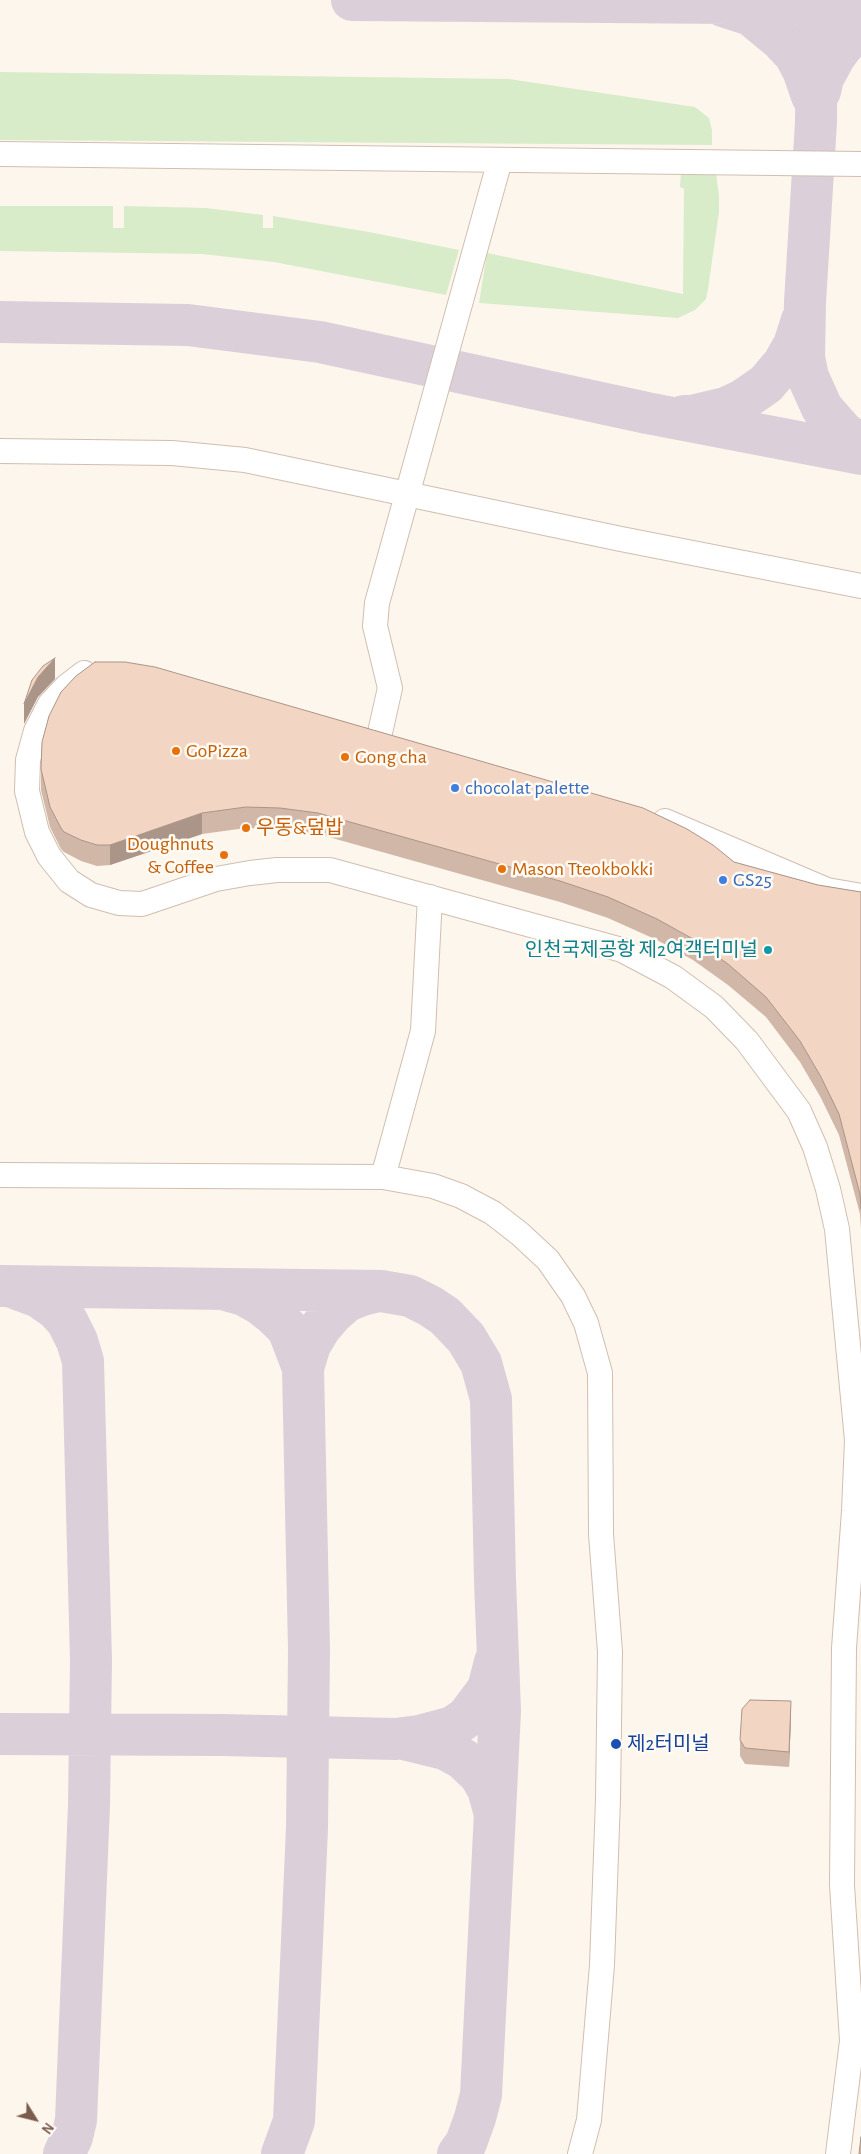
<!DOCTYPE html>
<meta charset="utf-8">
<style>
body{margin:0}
#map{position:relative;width:861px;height:2154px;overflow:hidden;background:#fdf6ec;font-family:"Alegreya Sans",sans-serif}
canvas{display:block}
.north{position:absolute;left:10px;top:2094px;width:50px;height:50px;-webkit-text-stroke:4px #fffaf3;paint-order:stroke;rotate:126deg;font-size:14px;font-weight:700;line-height:20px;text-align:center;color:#7a5c4d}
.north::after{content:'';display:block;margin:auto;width:18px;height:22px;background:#7a5c4d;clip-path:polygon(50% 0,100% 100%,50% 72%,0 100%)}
</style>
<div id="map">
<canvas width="861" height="2154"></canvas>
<div class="north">N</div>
</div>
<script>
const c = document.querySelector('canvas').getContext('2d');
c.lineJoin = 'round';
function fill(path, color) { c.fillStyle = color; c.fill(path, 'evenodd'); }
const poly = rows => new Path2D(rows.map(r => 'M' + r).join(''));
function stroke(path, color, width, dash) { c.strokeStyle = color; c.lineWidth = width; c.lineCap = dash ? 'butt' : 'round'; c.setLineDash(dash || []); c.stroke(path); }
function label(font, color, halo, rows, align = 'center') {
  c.font = font + ' "Alegreya Sans","Noto Sans KR",sans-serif'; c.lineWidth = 5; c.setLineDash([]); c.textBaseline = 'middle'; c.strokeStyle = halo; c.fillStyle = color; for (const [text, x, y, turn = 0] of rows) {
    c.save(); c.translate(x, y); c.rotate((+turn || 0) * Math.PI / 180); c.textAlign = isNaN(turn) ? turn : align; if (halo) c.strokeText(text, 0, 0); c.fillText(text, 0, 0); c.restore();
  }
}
fill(poly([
 [0,72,509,79,695,107,709,118,712,130,712,145,0,140],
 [681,173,716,173,719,196,719,212,708,289,706,299,695,310,678,318,479,303,487,253,683,294,684,189,680,187],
 [0,206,113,206,113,228,124,228,124,206,206,208,263,215,263,228,273,228,273,216,369,232,459,250,446,295,274,262,202,254,0,251]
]), '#d8ecc9');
stroke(poly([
 [352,0,861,4],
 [817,0,816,122,805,302,804,357,808,377,822,408,844,433,861,445],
 [723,6,751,15,780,39,795,55,803,70,812,96],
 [820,91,823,78,835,56,844,44,861,28],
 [0,322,188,325,320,342,647,413,861,454],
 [684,416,692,416,726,408,743,400,766,384,783,364,794,345,802,320],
 [0,1286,381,1291,410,1296,430,1306,445,1316,466,1338,481,1363,491,1399,495,1580,500,1711,481,2095,475,2118,466,2143,458,2154],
 [12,1287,39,1297,56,1309,67,1321,77,1341,83,1361,91,1660,89,1805,76,2120,72,2137,64,2154],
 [226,1290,244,1295,260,1304,274,1315,288,1329,303,1368,309,1650,307,1828,294,2121,282,2154],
 [303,1368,310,1345,320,1328,332,1314,347,1301,359,1296,378,1291],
 [0,1734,222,1735,396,1739,419,1736,453,1727,467,1717,488,1689,495,1662],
 [404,1739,445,1749,463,1759,480,1775,488,1789,495,1814]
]), '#dbcfda', 42);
const minor = poly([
 [0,154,861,164],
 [0,451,172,453,245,460,621,539,861,586],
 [84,673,67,686,50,704,36,731,28,760,27,791,37,832,49,856,69,881,91,895,119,903,142,904,216,879,250,873,277,870,330,870,622,950,673,977,714,1007,747,1041,799,1111,815,1147,828,1189,837,1229,857,1440,854,1511,844,1648,842,1885,852,2041,838,2154],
 [379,737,390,688,375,626,377,603,500,160],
 [665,821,827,890,861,896],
 [0,1175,383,1177,433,1186,461,1196,493,1213,520,1234,548,1260,573,1296,586,1323,600,1373,601,1534,610,1652,608,1799,602,1965,589,2120,580,2154],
 [383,1177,423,1031,430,897]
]);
stroke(minor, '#d1beb0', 26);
stroke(minor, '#fff', 24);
fill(poly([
 [41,769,734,862,818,885,861,892,861,1229,860,1214,839,1135,821,1098,800,1062,766,1017,728,985,693,960,657,940,608,918,560,902,318,834,280,829,246,828,202,834,110,865,97,866,81,861,64,852,61,849,50,827,41,790],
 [791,1717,789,1767,745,1764,740,1756,740,1740]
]), '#d1b7a8');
fill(poly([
 [55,658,55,679,38,697,24,724,24,704,38,677],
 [202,813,202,834,110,865,110,845],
 [791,1701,791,1717,789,1767,789,1752]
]), '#aa9588');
const building = poly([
 [55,658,38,677,24,704,32,680,43,666,55,658],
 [95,662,125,662,155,667,643,808,687,829,713,845,734,862,818,885,861,892,861,1209,860,1194,839,1114,821,1077,800,1041,766,997,728,964,693,939,657,919,608,897,560,881,318,813,280,808,246,807,202,813,110,845,97,845,81,840,64,832,61,828,50,807,41,769,42,742,49,716,61,692,76,676,95,662],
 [750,1700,791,1701,789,1752,745,1748,740,1740,742,1709,750,1700],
 [861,2137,861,2154,859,2154,861,2137]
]);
fill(building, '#f3d5c3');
stroke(building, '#aa9588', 1);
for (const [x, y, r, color] of [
 [176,751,5,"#e8710a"],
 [345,757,5,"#e8710a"],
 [455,788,5,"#3f7fe0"],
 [246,828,5,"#e8710a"],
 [224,855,5,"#e8710a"],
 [502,869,5,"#e8710a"],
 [723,880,5,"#3f7fe0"],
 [768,950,5,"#0f9aa8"],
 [616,1744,6,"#1a4fb4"]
]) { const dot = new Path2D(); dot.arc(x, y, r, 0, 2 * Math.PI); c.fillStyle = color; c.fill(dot); stroke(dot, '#fffaf3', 2); }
label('20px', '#c56008', '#fffaf3', [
 ["GoPizza",186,751],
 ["Gong cha",355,757],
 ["우동&덮밥",256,828],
 ["Doughnuts",214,844,"right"],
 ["& Coffee",214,867,"right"],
 ["Mason Tteokbokki",512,869]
], 'left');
label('20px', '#366cbe', '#fffaf3', [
 ["chocolat palette",465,788],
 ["GS25",733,880]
], 'left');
label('20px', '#0d838f', '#fffaf3', [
 ["인천국제공항 제2여객터미널",758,950]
], 'right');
label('20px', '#164399', '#fffaf3', [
 ["제2터미널",627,1744]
], 'left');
</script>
